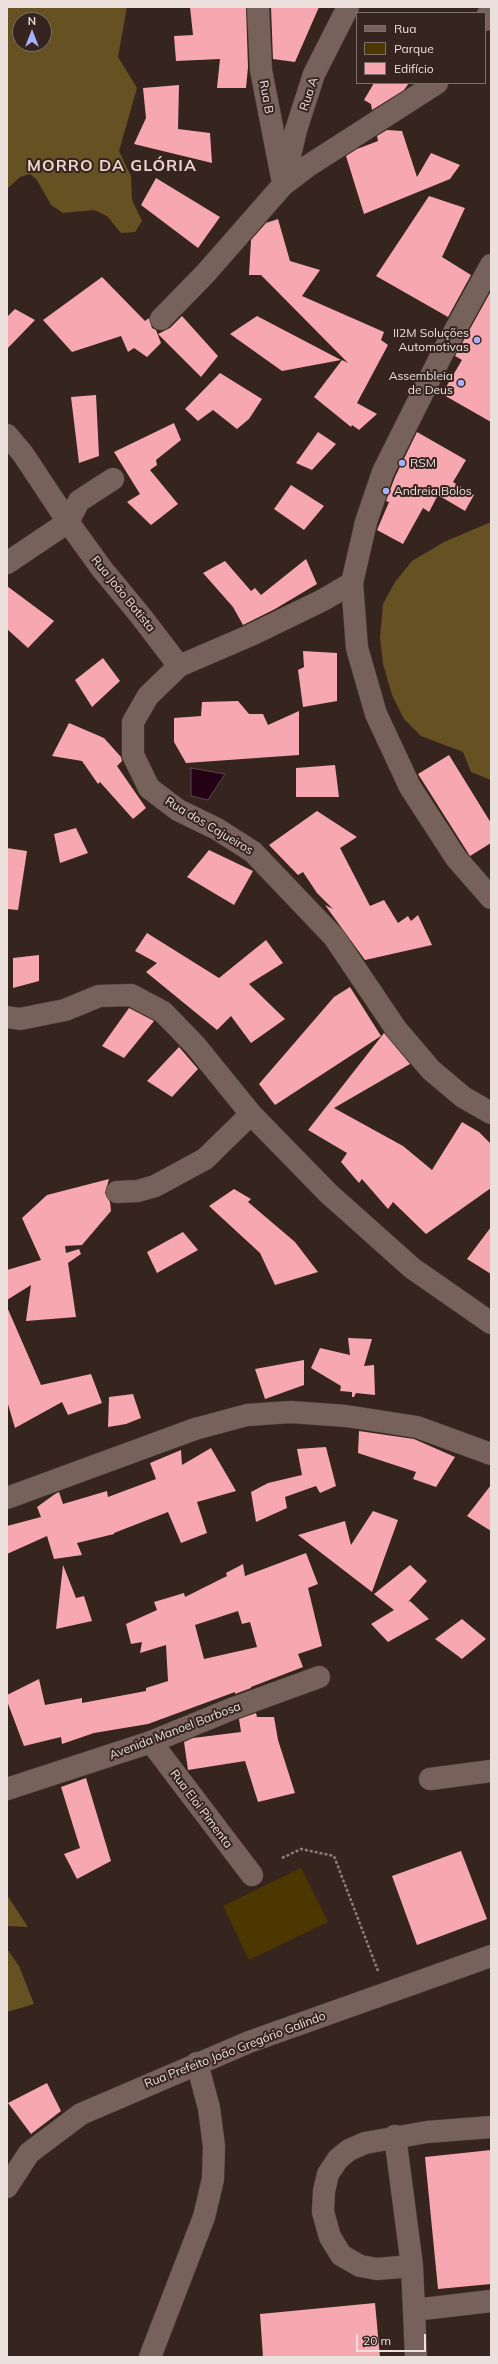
<!DOCTYPE html>
<meta charset="utf-8">
<style>
body{margin:0}
#map{position:relative;width:498px;height:2364px;overflow:hidden;background:#36241f;font-family:Mulish,sans-serif}
canvas{display:block}
.frame{position:absolute;inset:0;border:8px solid #ece0dc;pointer-events:none}
.legend{position:absolute;left:356px;top:12px;width:130px;height:72px;box-sizing:border-box;background:#36241f;border:1px solid #7f6f6b;margin:0;padding:5px 7px;list-style:none;font-size:12px;color:#ece0dc}
.legend li{display:flex;align-items:center;gap:8px;height:20px}
.legend b{width:20px;border:1px solid #7f6f6b}
.north{position:absolute;left:12px;top:12px;width:40px;height:40px;box-sizing:border-box;background:#36241f;border:1px solid #7f6f6b;border-radius:50%;rotate:0deg;font-size:11px;font-weight:700;line-height:16px;text-align:center;color:#ece0dc}
.north::after{content:'';display:block;margin:auto;width:14px;height:18px;background:#a6b1fc;clip-path:polygon(50% 0,100% 100%,50% 72%,0 100%)}
.scale{position:absolute;left:356px;top:2334px;width:70px;height:18px;box-sizing:border-box;border:2px solid #ece0dc;border-top:0;padding-left:5px;font-size:12px;line-height:14px;white-space:nowrap;color:#ece0dc;-webkit-text-stroke:3px #36241f;paint-order:stroke}
</style>
<div id="map">
<canvas width="498" height="2364"></canvas>
<div class="frame"></div>
<ul class="legend">
<li><b style="height:5px;background:#76615b"></b>Rua</li>
<li><b style="height:11px;background:#4d3700"></b>Parque</li>
<li><b style="height:11px;background:#f6a7af"></b>Edifício</li>
</ul>
<div class="north">N</div>
<div class="scale">20 m</div>
</div>
<script>
const c = document.querySelector('canvas').getContext('2d');
c.lineJoin = 'round';
function fill(path, color) { c.fillStyle = color; c.fill(path, 'evenodd'); }
const poly = rows => new Path2D(rows.map(r => 'M' + r).join(''));
function stroke(path, color, width, dash) { c.strokeStyle = color; c.lineWidth = width; c.lineCap = dash ? 'butt' : 'round'; c.setLineDash(dash || []); c.stroke(path); }
function label(font, color, halo, rows, align = 'center') {
  c.font = font + ' Mulish,sans-serif'; c.lineWidth = 4; c.setLineDash([]); c.textBaseline = 'middle'; c.strokeStyle = halo; c.fillStyle = color; for (const [text, x, y, turn = 0] of rows) {
    c.save(); c.translate(x, y); c.rotate((+turn || 0) * Math.PI / 180); c.textAlign = isNaN(turn) ? turn : align; if (halo) c.strokeText(text, 0, 0); c.fillText(text, 0, 0); c.restore();
  }
}
fill(poly([
 [301,1868,328,1922,249,1960,223,1906]
]), '#4d3700');
fill(poly([
 [7,7,127,7,118,57,137,88,119,151,131,176,132,200,142,221,135,232,121,233,107,216,94,210,63,213,51,205,37,180,30,174,20,177,7,189],
 [20,20,44,20,44,44,20,44],
 [491,522,491,780,471,772,463,752,421,736,404,719,392,695,383,664,380,637,383,604,395,582,412,561,444,542],
 [7,1895,28,1927,7,1926],
 [7,1949,19,1966,34,2004,7,2012]
]), '#665122');
const water = poly([
 [191,768,225,774,208,800,191,796,191,768]
]);
fill(water, '#250116');
stroke(water, '#614451', 1);
fill(poly([
 [190,7,246,7,248,67,246,88,217,88,220,59,176,61,174,36,193,35],
 [271,7,319,7,295,62,273,59],
 [374,83,409,83,404,90,372,110,371,104,364,100],
 [179,85,178,129,210,133,212,163,134,144,146,118,143,88],
 [387,130,402,131,417,177,431,153,460,165,450,179,364,214,346,156,357,149,378,141,377,136],
 [156,178,220,217,198,248,141,205],
 [429,196,465,208,442,257,471,275,448,317,376,276],
 [278,219,290,261,320,270,302,296,384,332,381,340,388,345,357,403,377,414,359,430,352,425,351,427,314,397,342,360,348,363,261,275,249,275,251,240,266,223],
 [102,277,145,321,149,318,152,328,156,330,161,343,147,357,134,348,128,352,121,336,72,352,43,320],
 [491,291,491,422,442,394,462,360,455,356],
 [15,309,35,320,7,349,7,317],
 [182,316,218,356,201,377,158,334,170,328],
 [257,316,341,360,282,371,230,334],
 [220,373,262,399,249,419,237,429,213,410,198,421,185,409],
 [96,395,99,456,79,463,71,397],
 [174,423,181,440,156,460,157,465,150,470,178,504,151,525,127,502,140,494,114,452],
 [318,432,336,444,312,470,296,463],
 [417,432,466,460,453,482,474,495,465,511,438,495,429,512,423,508,403,544,377,530,389,502,386,501,395,477],
 [291,485,324,506,304,530,274,509],
 [306,559,317,584,275,609,243,625,233,607,203,573,225,561,251,591,255,588,261,595],
 [7,586,54,621,28,648,7,629],
 [303,651,337,653,337,701,303,707,298,670,304,667],
 [103,658,120,681,92,707,75,680],
 [238,701,249,714,263,714,268,725,299,711,299,755,186,763,174,742,174,718,201,716,202,702],
 [69,723,104,738,121,757,122,761,117,766,146,808,133,819,100,782,98,784,82,761,52,756],
 [449,755,491,823,491,843,470,856,418,774],
 [335,765,339,797,296,797,296,768],
 [317,811,357,837,340,848,370,906,384,900,398,923,408,916,411,921,418,915,432,945,365,960,325,905,333,909,317,893,303,872,298,875,269,845],
 [76,828,88,853,60,863,54,834],
 [7,848,27,851,18,910,7,909],
 [209,850,253,871,234,905,187,877],
 [147,933,219,978,266,940,283,963,249,984,285,1019,251,1043,231,1016,217,1030,146,972,157,963,135,951],
 [39,955,39,981,13,988,13,958],
 [350,987,381,1036,275,1105,259,1084,334,997],
 [129,1008,154,1021,124,1058,102,1046],
 [384,1033,410,1064,334,1108,403,1146,432,1170,462,1122,479,1132,491,1144,491,1188,426,1234,393,1202,388,1209,362,1179,359,1183,341,1162,347,1153,308,1130],
 [179,1047,198,1069,172,1097,147,1081],
 [109,1179,105,1193,110,1202,111,1211,82,1245,65,1246,66,1253,79,1249,81,1254,68,1263,76,1317,26,1321,31,1285,7,1300,7,1270,41,1260,22,1218,47,1195],
 [234,1189,251,1199,248,1202,295,1242,318,1272,275,1285,260,1253,209,1206],
 [491,1227,491,1274,467,1259],
 [183,1232,198,1250,157,1273,147,1252],
 [7,1307,41,1385,91,1374,102,1403,68,1415,62,1402,15,1428,7,1401],
 [348,1338,372,1339,364,1366,374,1365,375,1395,356,1393,354,1397,352,1397,352,1392,340,1391,341,1386,311,1368,320,1348,350,1355],
 [304,1360,304,1385,265,1399,255,1369],
 [133,1394,141,1418,126,1424,108,1427,109,1397],
 [359,1431,414,1439,455,1457,436,1487,413,1479,416,1472,358,1453],
 [326,1447,336,1486,320,1493,316,1486,285,1497,287,1508,256,1522,251,1492,268,1483,302,1475,297,1449],
 [211,1448,236,1491,197,1502,207,1533,181,1543,168,1512,114,1533,114,1534,77,1543,82,1555,54,1559,47,1536,7,1554,7,1526,41,1517,37,1507,55,1494,59,1492,63,1504,107,1491,108,1497,156,1479,150,1463,181,1450,182,1465],
 [491,1485,491,1531,467,1516],
 [373,1511,398,1520,372,1592,298,1535,345,1521,351,1545],
 [306,1553,318,1584,308,1588,322,1646,298,1654,303,1667,251,1687,251,1688,235,1694,235,1692,148,1724,94,1733,62,1744,61,1737,24,1746,7,1701,7,1695,39,1679,45,1705,82,1698,82,1703,146,1691,146,1688,168,1681,166,1645,140,1653,142,1642,131,1644,126,1624,157,1610,154,1602,184,1593,185,1597,227,1576,226,1573,243,1564,245,1576],
 [238,1611,242,1624,250,1622,257,1647,204,1659,195,1625],
 [63,1565,76,1598,84,1596,92,1621,56,1629],
 [410,1565,427,1581,408,1602,410,1601,429,1619,388,1642,371,1624,394,1610,374,1594],
 [462,1619,486,1639,462,1659,435,1639],
 [256,1713,257,1717,274,1717,278,1740,295,1793,258,1802,245,1761,188,1770,184,1742,193,1738,241,1732,239,1719],
 [86,1778,111,1861,77,1879,64,1854,80,1848,61,1787],
 [461,1851,487,1919,417,1945,392,1876],
 [47,2083,61,2111,31,2134,8,2103],
 [491,2150,491,2284,438,2289,425,2157],
 [375,2303,380,2357,263,2357,260,2314]
]), '#f6a7af');
const minor = poly([
 [258,7,261,70,282,178],
 [485,20,491,9],
 [283,185,296,130,314,74,348,7],
 [161,319,205,274,283,185,308,166,437,83],
 [7,435,23,454,68,522,102,569,140,615,179,666],
 [7,563,68,522,79,501,113,479],
 [352,583,323,600,251,635,179,666,148,696,133,722,133,755,149,788,178,810,217,829,253,852,334,937,396,1029,431,1070,463,1097,491,1113],
 [7,1017,20,1019,65,1010,99,996,131,995,163,1012,195,1045,251,1114,328,1193,412,1268,491,1323],
 [117,1192,138,1191,155,1186,205,1159,251,1114],
 [7,1498,195,1429,247,1415,291,1412,346,1416,417,1427,491,1454],
 [151,1742,252,1875],
 [430,1779,491,1771],
 [7,1789,151,1742,234,1708,319,1677],
 [395,2136,412,2266,416,2357],
 [412,2266,377,2269,360,2266,341,2255,330,2237,323,2212,324,2191,328,2174,338,2159,349,2150,365,2143,427,2132,491,2127],
 [414,2310,491,2301],
 [150,2357,204,2217,213,2179,214,2146,209,2108,197,2063]
]);
const secondary = poly([
 [491,265,442,354,383,472,366,522,352,583,357,648,376,714,410,787,456,858,491,898],
 [7,2187,29,2153,81,2114,249,2042,491,1956]
]);
stroke(minor, '#4f403b', 23);
stroke(secondary, '#4f403b', 23);
stroke(poly([
 [282,1858,301,1849,334,1856,378,1971]
]), '#8c7d78', 2.5, [3, 2]);
stroke(minor, '#76615b', 22);
stroke(secondary, '#76615b', 22);
for (const [x, y, r, color] of [
 [477,340,4,"#a6b1fc"],
 [461,383,4,"#a6b1fc"],
 [402,463,4,"#a6b1fc"],
 [386,491,4,"#a6b1fc"]
]) { const dot = new Path2D(); dot.arc(x, y, r, 0, 2 * Math.PI); c.fillStyle = color; c.fill(dot); stroke(dot, '#36241f', 1.5); }
label('12px', '#ece0dc', '#36241f', [
 ["Rua A",309,94,-72],
 ["Rua B",266,97,80],
 ["Rua João Batista",123,594,51],
 ["Rua dos Cajueiros",209,826,31],
 ["Avenida Manoel Barbosa",175,1731,-21],
 ["Rua Eloi Pimenta",201,1809,53],
 ["Rua Prefeito João Gregório Galindo",235,2050,-21]
]);
label('12px', '#ece0dc', '#36241f', [
 ["II2M Soluções",469,333],
 ["Automotivas",469,347],
 ["Assembleia",453,376],
 ["de Deus",453,390],
 ["RSM",410,463,"left"],
 ["Andreia Bolos",394,491,"left"]
], 'right');
c.letterSpacing = '1px';
label('bold 16px', '#ecd3cc', '#36241f', [
 ["MORRO DA GLÓRIA",112,166]
]);
c.letterSpacing = '0px';
</script>
